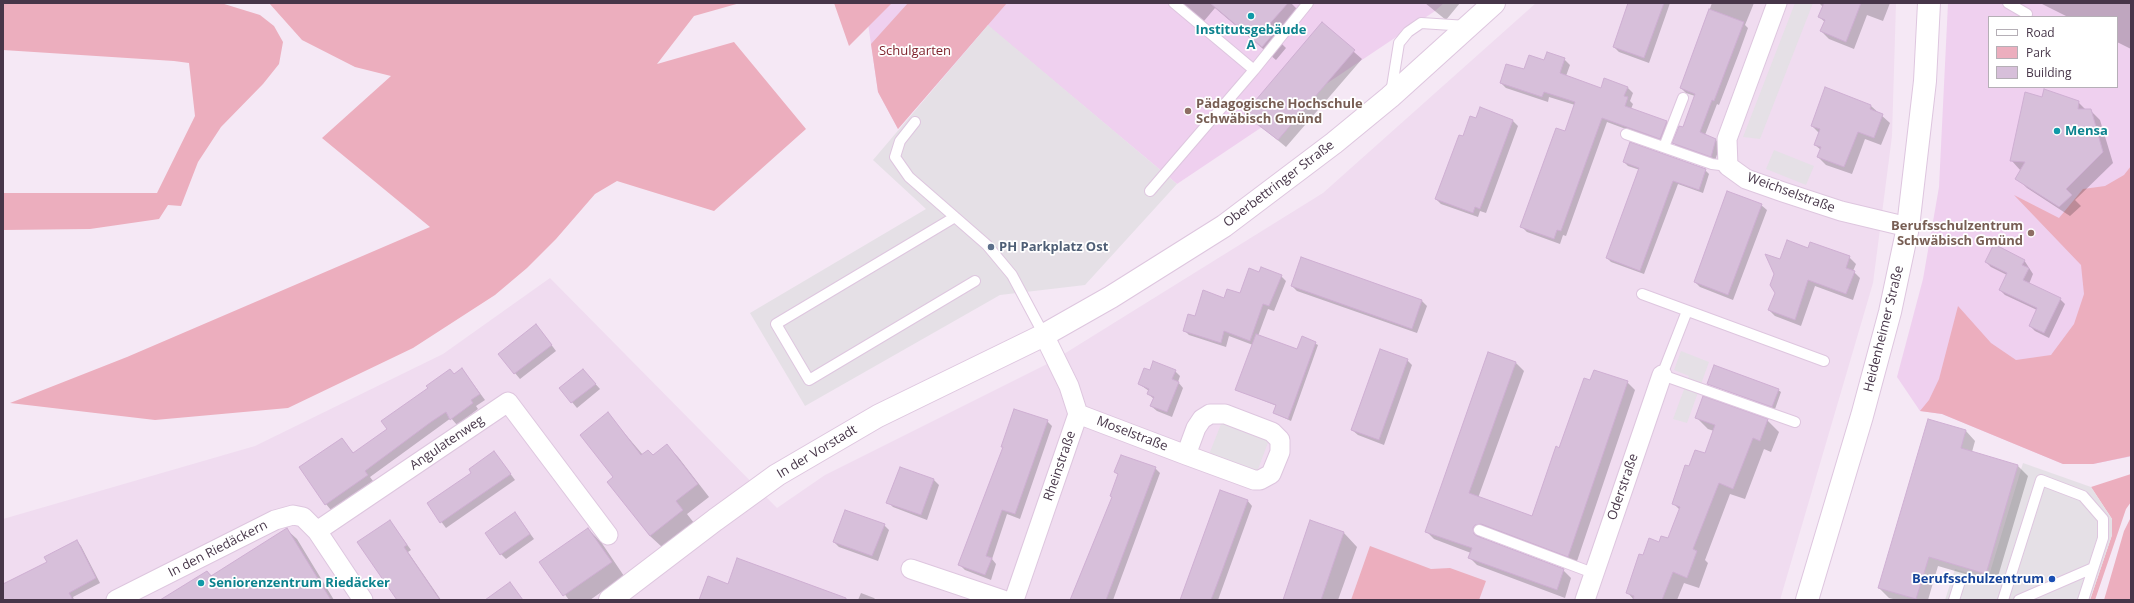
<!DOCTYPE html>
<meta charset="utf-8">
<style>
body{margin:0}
#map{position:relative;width:2134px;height:603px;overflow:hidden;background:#f5e8f5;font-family:"Open Sans",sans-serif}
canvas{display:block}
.frame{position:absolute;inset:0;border:4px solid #473649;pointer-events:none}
.legend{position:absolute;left:1988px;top:16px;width:130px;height:72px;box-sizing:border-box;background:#fff;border:1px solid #b5afb6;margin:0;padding:5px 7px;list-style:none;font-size:12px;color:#473649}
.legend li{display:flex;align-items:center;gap:8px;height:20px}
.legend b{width:20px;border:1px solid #b5afb6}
</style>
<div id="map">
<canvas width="2134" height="603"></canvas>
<div class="frame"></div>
<ul class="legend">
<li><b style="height:5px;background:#fff"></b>Road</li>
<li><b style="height:11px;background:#ecaebe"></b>Park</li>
<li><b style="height:11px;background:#d7bfda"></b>Building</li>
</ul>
</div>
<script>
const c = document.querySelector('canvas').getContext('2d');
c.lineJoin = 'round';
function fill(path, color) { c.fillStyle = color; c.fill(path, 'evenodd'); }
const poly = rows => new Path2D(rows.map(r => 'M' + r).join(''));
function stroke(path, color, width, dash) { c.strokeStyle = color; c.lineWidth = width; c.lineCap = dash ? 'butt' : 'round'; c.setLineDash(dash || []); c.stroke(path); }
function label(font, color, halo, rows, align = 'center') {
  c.font = font + ' "Open Sans",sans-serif'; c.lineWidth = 3.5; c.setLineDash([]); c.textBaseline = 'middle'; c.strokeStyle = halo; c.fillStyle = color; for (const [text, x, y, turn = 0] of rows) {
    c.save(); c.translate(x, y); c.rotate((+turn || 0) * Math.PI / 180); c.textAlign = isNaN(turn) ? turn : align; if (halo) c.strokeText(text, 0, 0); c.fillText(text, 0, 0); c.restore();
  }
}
fill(poly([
 [1536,3,1896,3,1892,136,1873,283,1780,600,3,600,3,519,255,446,443,354,550,278,777,508,825,475,1051,362,1323,193]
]), '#f0dcf0');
fill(poly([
 [865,3,1444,3,1435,11,1177,184,988,26,898,129,878,92],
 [1948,3,2131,3,2131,456,2128,457,2093,464,2063,464,1942,414,1920,411,1897,377,1923,279,1939,187],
 [1989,17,2117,17,2117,87,1989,87]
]), '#efd0ef');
fill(poly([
 [3,3,221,3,260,15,274,26,283,42,279,64,263,84,221,127,198,162,181,206,168,205,159,219,90,229,3,230,3,193,157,193,195,116,189,63,174,61,3,50],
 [269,3,740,3,694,16,657,64,734,42,806,129,714,211,617,181,595,194,556,239,527,268,495,295,413,348,288,408,155,420,10,403,127,357,430,227,322,138,391,76,355,67,302,40],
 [834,3,892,3,849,46],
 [908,3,1007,3,898,129,878,92,871,44],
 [2131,166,2131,456,2093,464,2063,464,1942,414,1920,411,1929,400,1939,379,1958,306,1991,343,2016,360,2051,355,2074,324,2084,294,2081,265,2014,195,2059,218,2083,189,2105,186,2124,175],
 [2131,474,2131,502,2126,509,2095,600,2090,600,2112,535,2112,519,2091,487],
 [2131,517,2131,600,2104,600,2124,531],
 [1370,546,1431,569,1450,568,1486,581,1479,600,1351,600]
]), '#ecaebe');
fill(poly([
 [1795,3,1813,3,1760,139,1743,137],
 [988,25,1177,184,1085,285,1000,295,805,406,750,313,926,209,873,160],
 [1774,150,1814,166,1806,185,1766,169],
 [1681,351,1709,362,1687,423,1673,419,1689,376,1674,370],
 [1225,414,1272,432,1254,480,1206,462],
 [2023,463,2091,487,2112,519,2112,535,2090,600,1945,600,1955,569,1988,579]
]), '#e5e0e6');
fill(poly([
 [1180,3,1291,3,1303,15,1280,42,1286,48,1276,60,1215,8,1204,21],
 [1425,3,1460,3,1446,20],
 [1629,3,1670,3,1649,63,1619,52,1614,47],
 [1712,3,1754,3,1745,25,1748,28,1739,53,1719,105,1717,104,1705,135,1716,140,1720,145,1715,161,1678,148,1674,143,1684,128,1695,96,1686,93,1681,88],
 [1819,3,1890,3,1883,21,1867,15,1854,49,1829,39,1821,31,1825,22,1819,17,1823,7],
 [2040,3,2131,3,2131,49,2117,42,2117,17,2068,17],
 [1322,24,1362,59,1286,147,1246,114],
 [1564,59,1570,65,1566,76,1601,89,1627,87,1633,93,1630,101,1633,104,1631,109,1666,122,1672,128,1666,144,1607,122,1566,236,1563,235,1560,244,1527,232,1522,227,1565,132,1575,105,1549,97,1548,102,1506,88,1501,83,1545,62],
 [2042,98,2078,102,2086,110,2090,110,2100,120,2113,163,2075,200,2081,206,2070,216,2027,188,2017,178,2021,171,2011,160],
 [1871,106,1890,123,1881,145,1865,139,1852,174,1826,165,1818,157,1821,150,1815,145,1820,134,1812,126],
 [1476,119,1513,121,1518,126,1486,213,1480,211,1478,217,1441,204,1436,199,1464,137],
 [1624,162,1705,170,1709,174,1703,193,1678,184,1644,274,1611,262,1607,258,1640,170,1628,166],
 [1761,205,1767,210,1733,300,1700,287,1695,282],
 [1849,257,1856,264,1853,271,1860,278,1853,300,1815,286,1801,326,1775,316,1769,310,1776,293,1781,260],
 [1302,258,1422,301,1427,306,1417,333,1297,291,1292,286],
 [2024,260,2033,274,2029,284,2060,299,2065,304,2049,338,2035,331,2030,326,2037,310,2005,295,2000,290,2007,275,1991,267,1986,262],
 [1260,274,1281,276,1286,281,1274,311,1268,309,1258,336,1298,351,1303,337,1318,345,1291,421,1274,413,1277,406,1237,390,1253,345,1229,336,1226,347,1189,335,1184,330,1196,318,1225,299,1240,294],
 [541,331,556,351,520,379,499,354],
 [1407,360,1412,365,1384,445,1358,435,1352,430],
 [1516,363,1524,371,1478,498,1532,517,1560,449,1591,381,1627,382,1635,390,1576,564,1483,532,1480,536,1481,539,1563,570,1571,578,1565,598,1477,565,1469,557,1471,553,1434,539,1426,531],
 [462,369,485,400,476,406,478,409,457,425,451,418,370,477,373,481,331,510,326,504,342,439,354,454,388,429],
 [583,370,600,389,577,408,561,389],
 [1175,371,1180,376,1178,382,1183,388,1172,417,1157,411,1151,406,1154,399,1148,394,1149,391,1139,384],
 [1708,384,1778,390,1781,392,1775,409],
 [608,414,643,455,654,456,667,446,678,457,709,497,687,514,694,523,662,547,650,536,609,482,614,477],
 [1696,417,1767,420,1779,432,1771,452,1764,449,1745,499,1730,494,1705,560,1708,563,1699,588,1684,583,1677,600,1634,600,1628,593,1643,556,1659,544,1669,540,1680,510,1674,504,1689,467,1705,454,1714,431,1708,429],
 [1047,421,1052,426,1020,519,1007,514,992,559,996,564,991,580,965,570,960,565,1004,448,1002,446],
 [1966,431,1975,441,1972,452,2018,466,2028,476,1996,583,1938,566,1928,600,1897,600,1889,598,1879,588],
 [494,452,515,480,446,528,428,504,473,473],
 [900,468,934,480,939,485,927,520,893,507,888,502],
 [1155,468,1160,473,1113,600,1071,600,1113,498,1119,475,1115,472],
 [1247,500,1252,506,1218,600,1181,600],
 [515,513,534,539,506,559,501,554],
 [390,521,411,550,408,552,441,600,398,600],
 [1311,522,1344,533,1357,547,1338,600,1284,600],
 [884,525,889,530,878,561,839,547,834,542],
 [588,529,601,542,624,576,590,600,569,600,541,562],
 [287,530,297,539,334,600,172,600,207,572,212,576],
 [77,541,81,546,100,583,73,597,74,600,3,600,3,585,49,563],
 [861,593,874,598,876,600,858,600]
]), '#0003');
const building = poly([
 [1210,3,1288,3,1266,28,1273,34,1262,47,1210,3],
 [1628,3,1664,3,1644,58,1613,47,1628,3],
 [1824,3,1861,3,1846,42,1820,31,1825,20,1818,17,1824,3],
 [1709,9,1744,22,1714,101,1712,100,1700,132,1716,139,1711,157,1672,143,1679,126,1683,127,1695,94,1680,88,1709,9],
 [1322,22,1355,50,1278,140,1244,114,1322,22],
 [1547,52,1565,58,1560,73,1601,88,1604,78,1628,87,1624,96,1628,97,1625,106,1667,121,1660,139,1602,118,1561,231,1557,230,1554,239,1520,227,1556,128,1565,131,1575,102,1544,92,1542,97,1500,83,1506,64,1524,69,1529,55,1544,60,1547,52],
 [1825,87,1871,105,1870,109,1883,114,1874,138,1858,132,1844,167,1817,157,1821,147,1814,145,1820,129,1811,126,1825,87],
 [2044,89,2079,101,2078,109,2091,109,2103,152,2066,189,2072,195,2059,207,2015,179,2025,162,2010,161,2025,92,2042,97,2044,89],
 [1480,107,1513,120,1480,209,1475,207,1473,213,1435,199,1459,135,1463,136,1470,116,1476,118,1480,107],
 [1630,142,1706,169,1699,190,1673,181,1640,271,1606,258,1639,168,1623,162,1630,142],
 [1727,191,1762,204,1728,295,1694,282,1727,191],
 [1787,240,1808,248,1810,242,1850,256,1846,268,1855,271,1846,294,1808,280,1795,320,1768,310,1775,293,1770,285,1774,274,1765,254,1780,259,1787,240],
 [1994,244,2025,260,2022,265,2029,268,2023,280,2061,298,2044,333,2029,326,2037,308,1999,290,2007,273,1985,262,1994,244],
 [1301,257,1422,300,1412,329,1291,286,1301,257],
 [1261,267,1282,275,1269,306,1263,304,1250,341,1224,331,1221,343,1183,331,1188,314,1195,316,1203,290,1224,298,1227,289,1240,293,1249,268,1259,272,1261,267],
 [536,324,552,345,514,374,498,354,536,324],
 [1256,334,1297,349,1302,336,1316,342,1288,419,1273,413,1276,405,1235,390,1256,334],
 [1380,349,1408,359,1379,440,1351,430,1380,349],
 [1488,352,1516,362,1469,493,1532,516,1556,446,1559,448,1584,378,1590,380,1594,370,1628,381,1568,557,1481,524,1475,525,1473,528,1474,534,1477,536,1564,569,1557,590,1468,558,1472,548,1425,532,1488,352],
 [1153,361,1176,370,1172,379,1179,382,1167,412,1150,406,1154,397,1147,394,1149,389,1138,384,1144,368,1150,370,1153,361],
 [1714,365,1779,389,1772,407,1707,384,1714,365],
 [462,368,480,394,471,400,473,403,450,420,446,412,431,422,365,471,368,475,325,505,299,467,342,438,353,453,387,429,381,421,428,388,426,386,450,369,454,374,462,368],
 [583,369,596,384,571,403,559,388,583,369],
 [1703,396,1768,419,1760,441,1753,438,1733,489,1719,483,1693,549,1697,551,1687,578,1673,572,1662,600,1633,600,1634,596,1626,593,1639,554,1643,555,1649,538,1659,542,1661,536,1668,538,1680,507,1672,504,1685,465,1689,466,1695,450,1705,453,1715,425,1695,418,1703,396],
 [1014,409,1048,420,1015,514,1002,510,986,556,992,558,985,575,958,565,1003,447,1001,447,1014,409],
 [608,412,641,455,648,450,653,455,667,444,698,484,676,501,683,510,650,536,607,482,613,477,580,435,608,412],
 [1928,419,1966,430,1961,448,2018,465,1986,574,1929,557,1916,599,1878,588,1928,419],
 [494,451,511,474,440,523,427,503,471,473,469,469,494,451],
 [1121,455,1156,467,1106,600,1070,600,1112,497,1110,496,1118,474,1114,472,1121,455],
 [900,467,934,479,921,515,886,503,900,467],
 [1220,490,1248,500,1222,571,1211,600,1180,600,1220,490],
 [845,510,885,524,872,556,833,542,845,510],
 [515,512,530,534,500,555,485,533,515,512],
 [390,520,407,545,404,547,440,600,397,600,357,542,390,520],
 [1310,520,1344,532,1321,600,1283,600,1310,520],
 [287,528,331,600,160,600,207,571,211,576,287,528],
 [588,528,612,562,563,596,539,562,588,528],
 [77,540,96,578,69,593,73,600,3,600,3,584,47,562,44,557,77,540],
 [737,558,846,598,846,600,699,600,708,576,728,584,737,558],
 [510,582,523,600,485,600,510,582]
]);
fill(building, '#d7bfda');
stroke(building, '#cfafd3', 1);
const service = poly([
 [1174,3,1254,70],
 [2008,3,2027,14],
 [1391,93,1399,43,1408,32,1421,23,1467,26],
 [915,122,900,141,895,157,909,177,987,245,1012,275,1044,335],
 [1626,134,1712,164,1728,166],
 [1664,147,1683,98],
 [1150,191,1254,70,1308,3],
 [955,217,776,324,809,380,975,281],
 [1642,294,1824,361],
 [1687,311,1662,375,1795,422],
 [1479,530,1593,573],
 [1954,600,1960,581],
 [2003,600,2041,480,2083,496,2103,519,2103,538,2083,600],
 [2019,600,2093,568]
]);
const minor = poly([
 [1777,3,1727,139,1728,166,1746,179,1783,192,1841,211,1908,227],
 [1078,414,1186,455,1254,480,1260,480,1271,474,1280,452,1280,440,1272,432,1225,414,1210,414,1202,419,1196,428,1186,455],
 [911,569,1003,600],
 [116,600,275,520,293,515,303,517,317,531],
 [363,600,317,531,508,402,608,535],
 [1014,600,1078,414,1069,386,1044,335],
 [1585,600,1662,375]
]);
const tertiary = poly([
 [610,600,715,520,777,475,878,416,1044,335,1111,297,1224,226,1334,143,1390,97,1494,3],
 [1807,600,1862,416,1890,312,1908,227,1925,81,1929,3]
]);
stroke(service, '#dec6df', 12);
stroke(minor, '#dec6df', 21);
stroke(tertiary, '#dec6df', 24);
stroke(service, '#fff', 10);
stroke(minor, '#fff', 19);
stroke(tertiary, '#fff', 22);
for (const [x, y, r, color] of [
 [1251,16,4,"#0f9aa8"],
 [1188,111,4,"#8d6e63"],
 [2057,131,4,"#0f9aa8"],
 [2031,233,4,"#8d6e63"],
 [991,247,4,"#5c6f8a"],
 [2052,579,4,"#1a4fb4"],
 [201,583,4,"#0f9aa8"]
]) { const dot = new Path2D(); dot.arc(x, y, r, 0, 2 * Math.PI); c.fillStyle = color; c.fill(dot); stroke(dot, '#fff', 1.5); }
label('bold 13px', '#0d838f', '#fff', [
 ["Institutsgebäude",1251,30,"center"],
 ["A",1251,45,"center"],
 ["Mensa",2065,131],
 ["Seniorenzentrum Riedäcker",209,583]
], 'left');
label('13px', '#7f242d', '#fff', [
 ["Schulgarten",915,51]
]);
label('bold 13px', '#785e54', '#fff', [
 ["Pädagogische Hochschule",1196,104],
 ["Schwäbisch Gmünd",1196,119],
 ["Berufsschulzentrum",2023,226,"right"],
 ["Schwäbisch Gmünd",2023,241,"right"]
], 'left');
label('13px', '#473649', '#fff', [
 ["Oberbettringer Straße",1279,184,-37],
 ["Weichselstraße",1791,193,20],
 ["Heidenheimer Straße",1884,329,-76],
 ["Moselstraße",1132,434,21],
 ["Angulatenweg",447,443,-34],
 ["In der Vorstadt",817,452,-31],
 ["Rheinstraße",1060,466,-71],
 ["Oderstraße",1623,487,-71],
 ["In den Riedäckern",218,549,-27]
]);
label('bold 13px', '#4e5e75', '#fff', [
 ["PH Parkplatz Ost",999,247]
], 'left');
label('bold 13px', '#164399', '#fff', [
 ["Berufsschulzentrum",2044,579]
], 'right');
</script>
